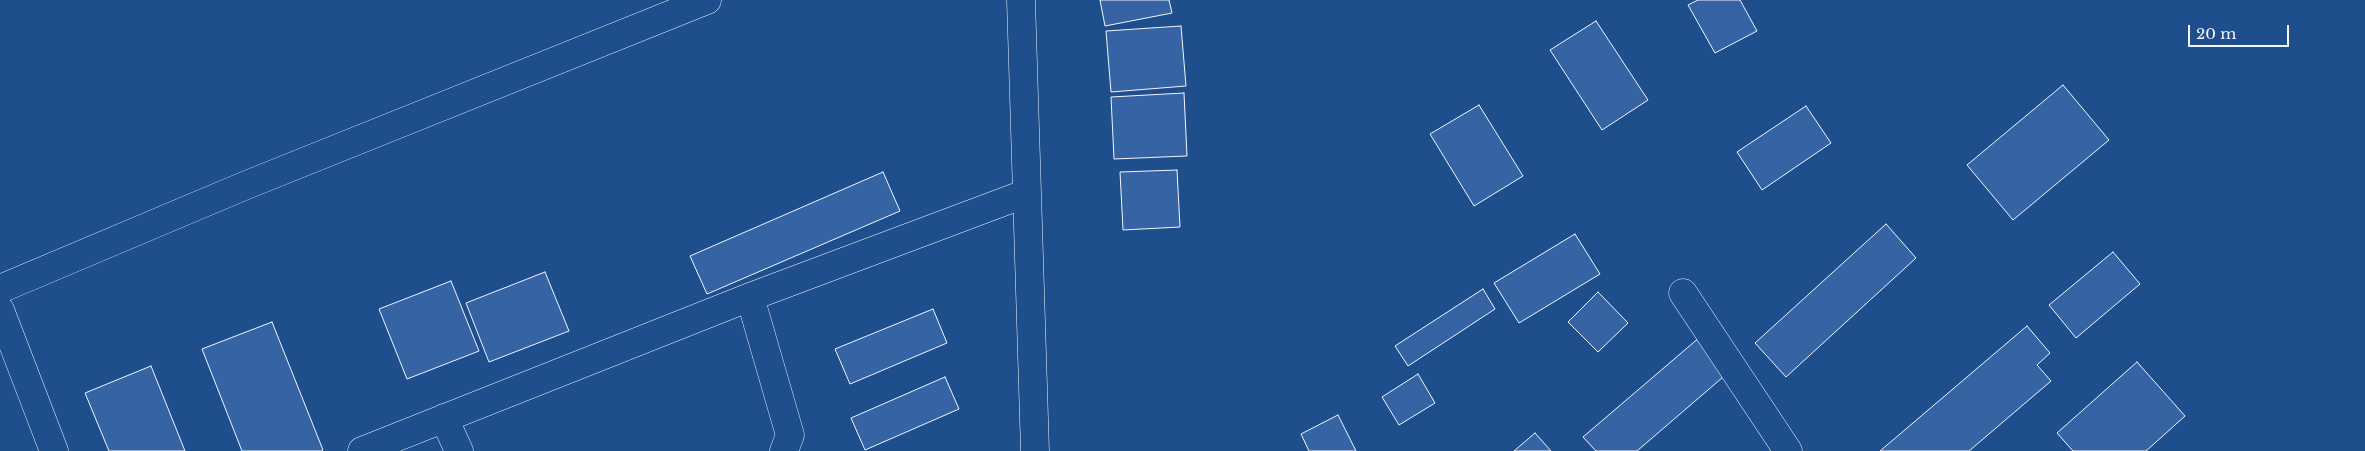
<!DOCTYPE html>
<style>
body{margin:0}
#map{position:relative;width:2365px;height:451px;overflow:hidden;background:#1f4e8c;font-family:"Libre Baskerville",serif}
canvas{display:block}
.scale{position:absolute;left:2188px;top:25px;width:101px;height:22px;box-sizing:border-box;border:2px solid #f2f6ff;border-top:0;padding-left:6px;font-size:15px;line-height:18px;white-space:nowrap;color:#f2f6ff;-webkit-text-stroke:4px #1f4e8c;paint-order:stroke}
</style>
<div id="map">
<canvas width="2365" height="451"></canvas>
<div class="scale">20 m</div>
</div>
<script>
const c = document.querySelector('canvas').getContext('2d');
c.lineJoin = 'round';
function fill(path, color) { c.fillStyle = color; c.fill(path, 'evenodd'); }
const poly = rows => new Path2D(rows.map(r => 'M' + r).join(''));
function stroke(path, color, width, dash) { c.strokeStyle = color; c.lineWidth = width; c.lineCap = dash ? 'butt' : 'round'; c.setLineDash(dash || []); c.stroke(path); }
const building = poly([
 [1100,0,1169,0,1172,13,1105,26,1100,0],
 [1698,0,1740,0,1757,31,1715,53,1688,5,1698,0],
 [1596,21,1648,100,1602,130,1550,50,1596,21],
 [1181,26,1186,86,1111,92,1106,31,1181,26],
 [2063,85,2109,140,2013,220,1967,165,2063,85],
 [1184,93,1187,156,1114,159,1111,97,1184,93],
 [1479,105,1523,176,1474,206,1430,134,1479,105],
 [1806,106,1831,143,1762,190,1737,152,1806,106],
 [1177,170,1180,227,1123,230,1120,172,1177,170],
 [883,172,900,211,707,294,690,256,883,172],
 [1886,224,1916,258,1786,377,1755,343,1886,224],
 [1575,234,1600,274,1519,323,1494,283,1575,234],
 [2113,252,2140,284,2076,338,2049,305,2113,252],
 [545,272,569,331,489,362,466,303,545,272],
 [451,281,479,351,407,379,379,309,451,281],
 [1483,289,1495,309,1408,366,1395,346,1483,289],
 [1598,292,1628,323,1598,352,1568,322,1598,292],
 [933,309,947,343,850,384,835,349,933,309],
 [272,322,323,450,321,451,242,451,202,349,272,322],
 [2027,326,2050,353,2037,365,2051,381,1969,451,1880,451,2027,326],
 [1707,331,1737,365,1637,451,1596,451,1583,437,1707,331],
 [2137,362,2185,416,2146,451,2073,451,2057,433,2137,362],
 [151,366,185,451,109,451,85,393,151,366],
 [1418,374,1435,403,1399,425,1382,397,1418,374],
 [945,377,959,409,865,450,851,418,945,377],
 [1338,415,1356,451,1309,451,1301,434,1338,415],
 [1535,433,1551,451,1514,451,1535,433]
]);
fill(building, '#3563a3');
stroke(building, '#f2f6ff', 1);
const minor = poly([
 [1021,0,1035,451],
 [0,289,244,186,707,0],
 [1683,293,1788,451],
 [750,297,790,435,784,451],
 [0,310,54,451],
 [444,418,459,451],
 [362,451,750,297,1027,193]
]);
stroke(minor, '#f2f6ff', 29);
stroke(minor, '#1f4e8c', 28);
</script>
